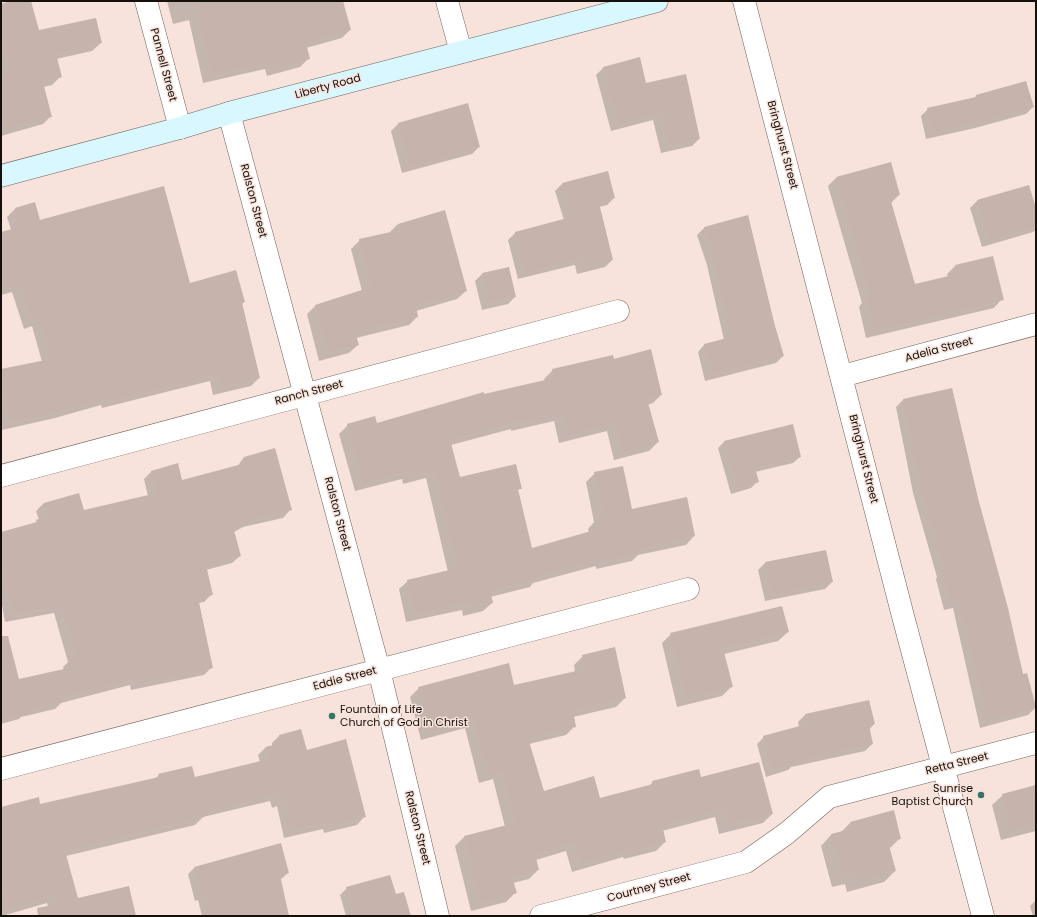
<!DOCTYPE html>
<style>
body{margin:0}
#map{position:relative;width:1037px;height:917px;overflow:hidden;background:#f7e3db;font-family:Poppins,sans-serif}
canvas{display:block}
.frame{position:absolute;inset:0;border:2px solid #16100d;pointer-events:none}
</style>
<div id="map">
<canvas width="1037" height="917"></canvas>
<div class="frame"></div>
</div>
<script>
const c = document.querySelector('canvas').getContext('2d');
c.lineJoin = 'round';
function fill(path, color) { c.fillStyle = color; c.fill(path, 'evenodd'); }
const poly = rows => new Path2D(rows.map(r => 'M' + r).join(''));
function stroke(path, color, width, dash) { c.strokeStyle = color; c.lineWidth = width; c.lineCap = dash ? 'butt' : 'round'; c.setLineDash(dash || []); c.stroke(path); }
function label(font, color, halo, rows, align = 'center') {
  c.font = font + ' Poppins,sans-serif'; c.lineWidth = 3; c.setLineDash([]); c.textBaseline = 'middle'; c.strokeStyle = halo; c.fillStyle = color; for (const [text, x, y, turn = 0] of rows) {
    c.save(); c.translate(x, y); c.rotate((+turn || 0) * Math.PI / 180); c.textAlign = isNaN(turn) ? turn : align; if (halo) c.strokeText(text, 0, 0); c.fillText(text, 0, 0); c.restore();
  }
}
fill(poly([
 [15,1,30,1,38,32,101,43,92,51,56,59,61,76,52,85,43,87,51,116,43,124,1,136,1,5],
 [167,1,342,1,350,30,342,38,306,48,309,58,300,67,267,76,265,69,203,83,189,20,173,24],
 [603,68,646,84,699,139,692,146,661,153,653,120,611,131,596,75],
 [976,96,1033,107,1026,114,975,128,926,139,921,116,928,109,974,98],
 [398,124,479,147,472,154,402,173,391,131],
 [890,163,899,195,891,203,914,285,948,277,947,274,955,266,1002,299,994,308,866,338,859,307,862,303,828,186,836,178],
 [562,184,614,198,607,205,599,207,612,260,605,267,577,274,575,265,518,279,508,240,515,233,564,220,555,191],
 [977,201,1036,211,1036,230,1033,232,982,247,970,208],
 [15,209,39,221,189,284,244,302,242,304,259,378,251,386,213,395,210,381,102,408,101,405,55,418,2,430,1,370,42,362,32,326,24,329,12,292,1,295,1,233,11,230,7,217],
 [748,216,774,326,783,356,776,363,705,381,698,352,704,345,724,340,707,265,697,235,704,228],
 [398,224,466,291,457,299,416,311,417,317,409,325,356,338,358,345,349,353,319,361,307,314,315,306,362,291,351,249,360,240,389,233],
 [482,274,515,297,508,304,482,310,475,281],
 [613,360,661,395,653,403,647,405,658,442,649,451,614,460,607,431,559,443,554,421,511,431,511,429,451,445,459,478,521,488,517,491,531,549,589,533,588,529,594,522,586,482,595,473,632,511,694,536,686,545,638,555,632,561,596,569,596,566,533,583,530,587,490,597,492,603,483,611,463,616,462,610,406,622,399,589,408,581,448,572,426,478,403,484,402,479,355,491,339,434,348,425,377,425,484,395,545,381,544,379,553,370],
 [952,389,977,499,1022,676,1035,708,1028,715,980,728,953,608,944,610,936,579,937,577,913,493,896,407,903,400],
 [725,441,800,457,793,463,755,472,758,481,751,488,731,494,718,448],
 [244,457,290,510,283,518,243,527,234,532,240,556,232,563,206,570,212,594,204,602,199,603,212,667,204,675,131,690,130,685,61,703,55,709,21,717,19,719,1,724,1,670,19,681,64,670,63,667,68,662,54,613,5,622,1,599,1,534,33,524,39,520,36,511,44,503,83,511,148,496,144,479,152,471,181,481,237,467],
 [765,563,832,582,825,589,765,601,758,570],
 [788,632,778,641,724,654,731,687,722,696,677,707,662,643,671,634],
 [583,656,625,698,616,707,573,717,575,726,566,735,529,744,543,792,600,800,648,787,653,782,700,778,772,814,763,823,719,834,715,817,662,831,665,842,656,851,624,859,623,857,572,872,566,851,536,860,538,870,529,879,513,883,515,893,506,902,471,911,455,846,464,837,505,827,493,779,479,783,465,728,421,740,410,697,419,688,514,686,575,672,574,665],
 [869,701,874,724,869,730,872,744,865,751,791,767,788,770,766,777,757,744,764,737,799,727,798,722,805,715],
 [279,736,306,751,364,817,357,825,324,833,323,829,284,838,277,806,272,808,270,801,203,817,195,825,66,856,78,900,135,916,51,916,47,903,2,916,1,812,40,805,155,779,159,775,194,778,260,762,258,755,266,747,272,746,272,743],
 [1036,786,1036,831,1001,840,992,805,1003,795],
 [850,823,900,838,889,849,895,871,884,882,847,892,845,884,832,887,821,846,831,835,840,833],
 [195,867,288,873,280,880,288,916,202,916,198,900,195,901,188,874],
 [347,888,410,916,346,916,340,895],
 [1036,900,1036,916,1033,916,1030,906]
]), '#0003');
fill(poly([
 [11,1,31,1,39,30,96,18,102,43,56,54,62,77,43,82,52,117,6,129,1,109,1,73,11,70,1,31,1,4],
 [195,1,343,1,351,30,306,43,310,59,275,68,273,62,212,75],
 [640,57,646,83,686,74,700,139,668,146,660,113,618,125,603,67],
 [1026,81,1034,107,983,122,933,133,927,108,976,97,976,95],
 [468,103,480,147,409,167,398,123],
 [891,162,900,195,890,198,915,284,957,274,955,265,993,256,1004,300,874,331,866,297,870,297,836,177],
 [608,171,615,198,599,203,613,260,583,267,581,258,525,273,515,232,571,217,562,183],
 [1029,185,1036,208,1036,227,989,241,977,200],
 [164,186,190,283,236,270,245,302,242,303,260,378,221,388,218,374,174,386,110,401,109,398,63,411,10,422,1,382,1,369,51,359,40,319,32,322,19,285,1,290,1,232,20,227,15,208,35,202,40,220],
 [445,210,467,291,416,305,418,317,355,332,359,345,328,353,315,305,371,287,359,239,400,230,398,224],
 [748,215,775,326,784,356,712,375,704,344,731,337,713,258,704,227],
 [509,267,516,297,489,303,482,273],
 [651,349,662,395,647,399,659,442,623,452,615,423,568,435,563,413,520,423,519,421,450,440,460,477,516,464,522,489,518,489,532,548,598,529,596,519,604,517,594,472,623,466,632,509,687,497,695,536,641,549,641,553,605,561,604,558,539,576,539,579,490,591,493,603,472,608,470,602,415,614,407,580,458,568,434,470,412,477,410,471,363,484,347,424,375,416,377,423,484,392,484,394,554,378,552,369,613,355,614,359],
 [952,388,978,498,1008,608,1023,674,1027,673,1036,707,1036,708,987,721,959,601,951,603,942,571,944,570,920,485,903,399],
 [793,424,801,457,755,468,759,482,737,488,724,441],
 [275,448,292,510,250,520,250,522,233,527,241,556,206,565,213,595,198,598,213,668,139,683,138,678,63,697,64,702,27,710,28,712,1,719,1,636,8,636,19,679,73,667,70,659,76,657,62,606,13,615,1,556,1,532,37,522,36,520,47,516,44,503,79,493,84,510,157,493,151,471,178,463,182,480,246,463,244,457],
 [826,550,833,582,772,595,765,562],
 [782,606,789,632,723,648,733,687,686,698,670,633],
 [615,647,626,698,573,710,576,727,528,738,544,791,594,776,600,798,653,784,652,781,699,769,701,777,759,762,773,814,728,825,724,809,662,825,666,842,633,851,632,849,581,863,575,843,535,854,539,870,512,877,517,893,480,902,464,836,515,823,502,771,488,775,474,720,430,731,418,687,509,663,514,685,585,669,582,655],
 [869,700,875,724,869,726,873,744,796,761,797,763,773,770,763,736,807,724,805,714],
 [301,729,307,750,346,739,366,817,332,826,330,822,291,831,285,799,280,801,278,794,203,812,204,817,65,851,78,898,129,886,136,916,38,916,37,908,57,904,55,896,9,909,1,879,1,807,39,797,40,804,159,777,158,774,192,766,195,777,269,759,266,747,281,743,279,735],
 [1036,785,1036,824,1011,831,1002,794],
 [894,810,901,839,888,842,896,871,857,882,855,874,843,877,831,834,851,829,850,822],
 [281,843,289,873,280,875,289,916,211,916,205,894,202,895,194,867],
 [390,875,396,894,404,892,411,916,355,916,346,887]
]), '#c6b3ab');
const minor = poly([
 [146,1,180,128],
 [447,1,461,52],
 [744,1,904,620,983,916],
 [229,113,379,670,438,916],
 [842,376,1036,324],
 [1,476,618,311],
 [1,769,688,589],
 [541,916,746,862,787,833,829,797,1036,743]
]);
const secondary = poly([
 [1,176,180,128,229,113,657,1]
]);
stroke(minor, '#74635c', 23);
stroke(secondary, '#74635c', 23);
stroke(minor, '#fff', 22);
stroke(secondary, '#d8f7ff', 22);
for (const [x, y, r, color] of [
 [332,716,4,"#357563"],
 [981,795,4,"#357563"]
]) { const dot = new Path2D(); dot.arc(x, y, r, 0, 2 * Math.PI); c.fillStyle = color; c.fill(dot); stroke(dot, '#f7e3db', 1.5); }
label('11px', '#16100d', '#f7e3db', [
 ["Pannell Street",163,65,75],
 ["Liberty Road",328,87,-15],
 ["Bringhurst Street",782,145,75],
 ["Ralston Street",253,201,75],
 ["Adelia Street",939,350,-15],
 ["Ranch Street",309,393,-15],
 ["Bringhurst Street",863,459,76],
 ["Ralston Street",337,514,75],
 ["Eddie Street",345,679,-15],
 ["Retta Street",957,764,-14],
 ["Ralston Street",417,828,76],
 ["Courtney Street",649,888,-15]
]);
label('11px', '#16100d', '#f7e3db', [
 ["Fountain of Life",340,710],
 ["Church of God in Christ",340,723],
 ["Sunrise",973,789,"right"],
 ["Baptist Church",973,802,"right"]
], 'left');
</script>
